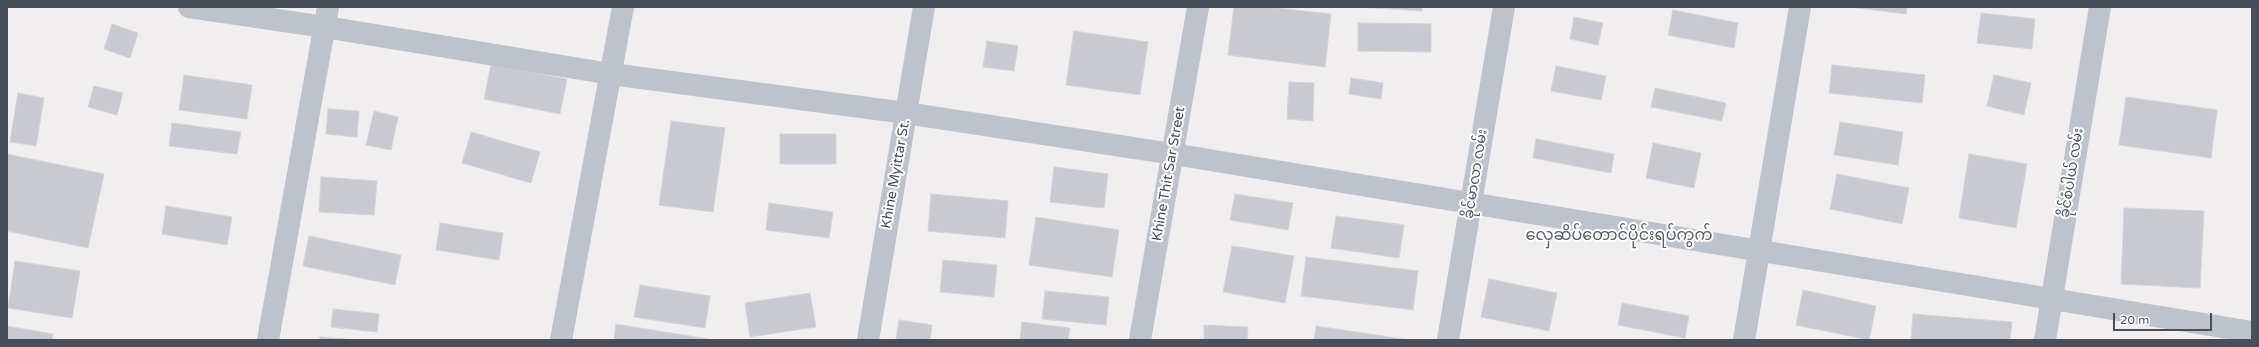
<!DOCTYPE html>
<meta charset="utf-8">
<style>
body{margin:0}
#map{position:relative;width:2259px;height:347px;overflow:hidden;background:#f0eeee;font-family:"Varela Round",sans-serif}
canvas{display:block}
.frame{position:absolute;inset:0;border:8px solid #484f59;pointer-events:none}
.scale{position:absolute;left:2113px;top:313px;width:99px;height:18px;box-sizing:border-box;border:2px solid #484f59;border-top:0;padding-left:5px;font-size:12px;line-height:14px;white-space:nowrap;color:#484f59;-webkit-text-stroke:3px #fff;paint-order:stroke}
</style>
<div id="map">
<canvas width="2259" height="347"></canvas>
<div class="frame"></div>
<div class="scale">20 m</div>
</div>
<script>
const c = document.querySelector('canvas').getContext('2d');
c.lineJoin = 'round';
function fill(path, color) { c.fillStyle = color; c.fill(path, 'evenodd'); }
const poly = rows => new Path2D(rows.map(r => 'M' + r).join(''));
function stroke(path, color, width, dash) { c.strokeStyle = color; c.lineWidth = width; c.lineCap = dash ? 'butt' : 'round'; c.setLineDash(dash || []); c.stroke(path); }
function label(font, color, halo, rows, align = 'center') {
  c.font = font + ' "Varela Round","Noto Sans Myanmar",sans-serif'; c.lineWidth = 4; c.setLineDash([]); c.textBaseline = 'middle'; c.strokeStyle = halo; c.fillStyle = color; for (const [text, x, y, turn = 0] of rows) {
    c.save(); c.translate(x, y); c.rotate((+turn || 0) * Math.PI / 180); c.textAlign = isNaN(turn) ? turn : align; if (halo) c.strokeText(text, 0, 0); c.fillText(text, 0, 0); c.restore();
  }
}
const building = poly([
 [1234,7,1268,7,1331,14,1325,67,1228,55,1234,7],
 [1359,7,1422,7,1422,11,1359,7],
 [1850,7,1907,7,1906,14,1850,7],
 [1673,10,1738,23,1734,48,1668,35,1673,10],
 [1981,13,2035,19,2032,49,1977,43,1981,13],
 [1574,17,1603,23,1598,45,1570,39,1574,17],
 [1358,23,1431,24,1431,52,1358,51,1358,23],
 [112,24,138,33,130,58,104,49,112,24],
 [1074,31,1148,42,1140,95,1066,85,1074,31],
 [987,41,1018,46,1014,71,983,67,987,41],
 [491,64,567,79,560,114,484,99,491,64],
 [1832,65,1925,75,1922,103,1829,93,1832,65],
 [1556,66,1606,76,1601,100,1551,91,1556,66],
 [184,75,252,85,247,119,179,110,184,75],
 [1994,75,2031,83,2024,115,1987,106,1994,75],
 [1351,78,1383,83,1381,99,1349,94,1351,78],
 [1289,82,1314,83,1313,121,1287,119,1289,82],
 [94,86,123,93,117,115,88,107,94,86],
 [1655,88,1726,103,1722,121,1651,107,1655,88],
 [18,93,44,98,36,146,10,142,18,93],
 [2126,97,2217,110,2211,158,2119,145,2126,97],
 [328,109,359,111,357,137,326,134,328,109],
 [374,111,398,117,391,150,366,145,374,111],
 [671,121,725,128,713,212,659,205,671,121],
 [1840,122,1903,132,1898,165,1834,155,1840,122],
 [172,123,241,132,237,154,169,146,172,123],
 [471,132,540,152,531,183,462,163,471,132],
 [780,134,836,134,836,164,780,164,780,134],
 [1536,139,1614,154,1611,173,1533,158,1536,139],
 [1653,143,1701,153,1694,188,1646,178,1653,143],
 [7,154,104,174,88,248,7,231,7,154],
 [1969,154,2027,164,2016,228,1959,218,1969,154],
 [1054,167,1108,174,1104,208,1050,202,1054,167],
 [1837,174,1909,188,1902,224,1830,209,1837,174],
 [321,177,377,181,374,215,319,212,321,177],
 [931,194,1008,201,1005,238,928,231,931,194],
 [1235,194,1293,203,1288,230,1230,220,1235,194],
 [769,203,833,212,829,238,766,230,769,203],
 [166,206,232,217,227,245,162,234,166,206],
 [2124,208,2204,211,2200,288,2121,284,2124,208],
 [1336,216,1404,225,1399,258,1331,248,1336,216],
 [1036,217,1119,230,1112,277,1029,265,1036,217],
 [440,223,503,233,499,260,436,250,440,223],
 [309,236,401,255,395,285,303,266,309,236],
 [1232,246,1294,256,1285,303,1223,292,1232,246],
 [1306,257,1418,271,1413,310,1301,296,1306,257],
 [943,260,997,265,994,297,940,292,943,260],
 [15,261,80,271,72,318,8,308,15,261],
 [1489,279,1557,293,1549,331,1481,317,1489,279],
 [640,285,710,296,705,328,634,317,640,285],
 [1803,290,1876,306,1869,340,1796,325,1803,290],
 [1045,291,1109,297,1106,325,1042,319,1045,291],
 [810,293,816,327,750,337,745,303,810,293],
 [1622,303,1689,316,1685,338,1618,325,1622,303],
 [333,309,379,314,377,332,331,327,333,309],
 [1913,314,2012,322,2010,340,1911,340,1913,314],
 [899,320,932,325,930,340,896,340,899,320],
 [1022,322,1070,328,1068,340,1020,340,1022,322],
 [616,324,708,339,614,340,616,324],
 [1204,325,1248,327,1247,340,1204,340,1204,325],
 [7,326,53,334,52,340,7,340,7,326],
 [1316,326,1403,339,1403,340,1314,340,1316,326],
 [320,337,357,340,320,340,320,337]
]);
fill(building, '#c9cad0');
stroke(building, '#d3d3d9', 1);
stroke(poly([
 [189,7,325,27,611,74,906,113,1173,154,2252,332],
 [268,340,328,7],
 [561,340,623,7],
 [868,340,924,7],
 [1140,340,1198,7],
 [1448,340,1504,7],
 [1744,340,1800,7],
 [2045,340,2100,7]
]), '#bec3cb', 22);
label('14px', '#484f59', '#fff', [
 ["ခိုင်စံပါယ် လမ်း",2072,173,-81],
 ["Khine Myittar St.",896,174,-80],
 ["Khine Thit Sar Street",1169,174,-80],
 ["ခိုင်မာလာ လမ်း",1476,174,-81]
]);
label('16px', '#5b5d62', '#fff', [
 ["လှေဆိပ်တောင်ပိုင်းရပ်ကွက်",1619,236]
]);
</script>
